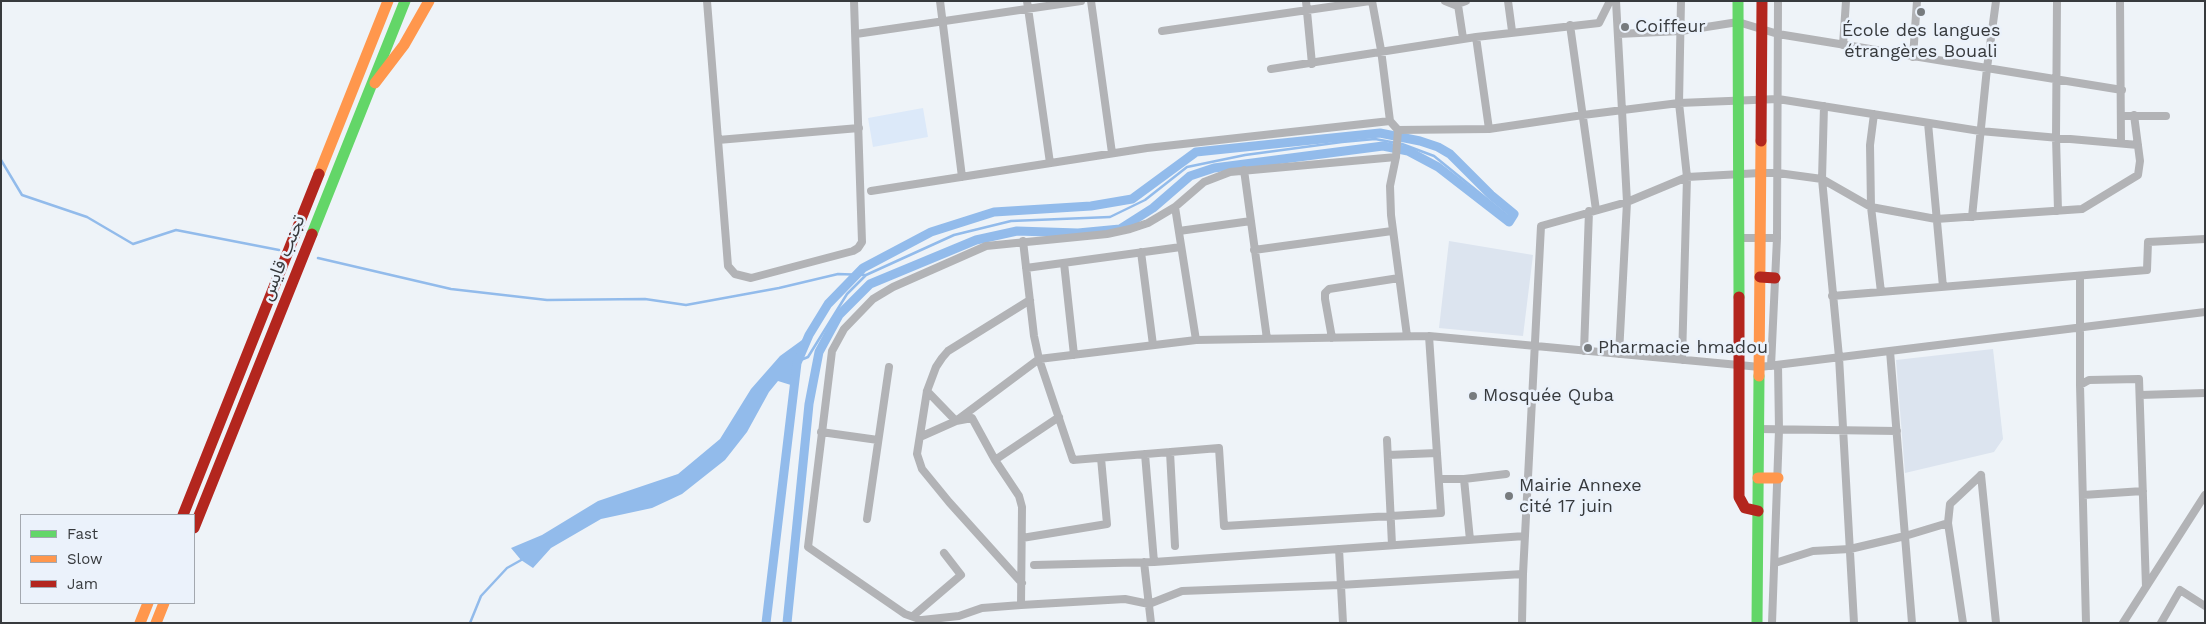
<!DOCTYPE html>
<meta charset="utf-8">
<style>
body{margin:0}
#map{position:relative;width:2206px;height:624px;overflow:hidden;background:#eef3f8;font-family:"Work Sans",sans-serif}
canvas{display:block}
.frame{position:absolute;inset:0;border:2px solid #373a3d;pointer-events:none}
.legend{position:absolute;left:20px;top:514px;width:175px;height:90px;box-sizing:border-box;background:#ebf2fb;border:1px solid #a3a8af;margin:0;padding:6px 9px;list-style:none;font-size:15px;color:#373a3d}
.legend li{display:flex;align-items:center;gap:10px;height:25px}
.legend b{width:25px;border:1px solid #a3a8af}
</style>
<div id="map">
<canvas width="2206" height="624"></canvas>
<div class="frame"></div>
<ul class="legend">
<li><b style="height:6px;background:#63d668"></b>Fast</li>
<li><b style="height:6px;background:#ff974d"></b>Slow</li>
<li><b style="height:6px;background:#b3261e"></b>Jam</li>
</ul>
</div>
<script>
const c = document.querySelector('canvas').getContext('2d');
c.lineJoin = 'round';
function fill(path, color) { c.fillStyle = color; c.fill(path, 'evenodd'); }
const poly = rows => new Path2D(rows.map(r => 'M' + r).join(''));
function stroke(path, color, width, dash) { c.strokeStyle = color; c.lineWidth = width; c.lineCap = dash ? 'butt' : 'round'; c.setLineDash(dash || []); c.stroke(path); }
function label(font, color, halo, rows, align = 'center') {
  c.font = font + ' "Work Sans","Noto Sans Arabic",sans-serif'; c.lineWidth = 5; c.setLineDash([]); c.textBaseline = 'middle'; c.strokeStyle = halo; c.fillStyle = color; for (const [text, x, y, turn = 0] of rows) {
    c.save(); c.translate(x, y); c.rotate((+turn || 0) * Math.PI / 180); c.textAlign = isNaN(turn) ? turn : align; if (halo) c.strokeText(text, 0, 0); c.fillText(text, 0, 0); c.restore();
  }
}
fill(poly([
 [1449,241,1533,255,1523,336,1439,328],
 [1993,349,2003,439,1994,452,1905,473,1896,360]
]), '#dce4ef');
fill(poly([
 [923,108,928,137,873,147,868,118]
]), '#dce9f9');
fill(poly([
 [809,335,797,363,794,386,778,381,769,392,747,432,725,460,682,494,652,508,601,519,551,548,533,568,521,560,511,548,542,535,598,501,678,474,720,439,751,389,780,356]
]), '#92bbeb');
stroke(poly([
 [1,160,22,195,87,217,133,244,176,230,279,250],
 [318,258,451,289,547,300,645,299,686,305,779,288,838,274,866,275],
 [796,362,808,357,847,294,866,275,954,235,1011,221,1110,217,1145,200,1187,167,1245,155,1342,142,1375,139,1402,144,1434,156,1508,216],
 [470,623,481,596,507,568,523,559]
]), '#92bbeb', 2.5);
stroke(poly([
 [766,623,797,363,809,335,828,304,863,268,931,232,994,212,1091,206,1132,199,1196,152,1380,133,1420,141,1438,147,1450,154,1491,195,1514,214,1509,222,1438,167,1408,151,1383,146,1214,168,1190,176,1153,208,1120,229,1078,233,1017,231,976,240,870,284,839,315,819,352,809,404,787,623]
]), '#92bbeb', 9);
stroke(poly([
 [707,1,728,266,735,274,751,278,853,251,858,248,862,242,854,1],
 [940,1,962,177],
 [1027,1,1050,163],
 [1091,1,1112,153],
 [1306,1,1312,64],
 [1372,1,1381,50,1390,121,1398,130,1489,129,1583,115,1679,103,1778,99,1980,131,2138,145],
 [1445,1,1455,5,1466,1],
 [1508,1,1512,31],
 [1616,1,1627,202,1619,354],
 [1681,1,1679,103,1687,177,1682,360],
 [2057,1,2056,137,2058,211],
 [2120,1,2121,143],
 [1458,5,1463,38],
 [1570,25,1596,210],
 [1162,31,1370,1],
 [856,34,1081,1],
 [1618,34,1681,31,1738,22,1778,34,2122,90],
 [1476,37,1489,129],
 [1843,45,1846,1],
 [1913,57,1917,1],
 [1271,69,1476,37,1599,23,1610,1],
 [1824,106,1822,179,1839,357,1854,623],
 [1874,114,1870,145,1871,207,1881,292],
 [2121,116,2166,116],
 [1928,123,1943,287],
 [1398,130,1396,157,1390,186,1391,215,1407,336],
 [718,140,859,128],
 [1396,157,1230,172,1204,182,1175,207,1148,223,1130,229,1107,234,986,246,893,287,873,299,844,329,832,351,808,547,905,614,922,620,959,616,982,608,1021,605,1125,599,1149,604,1182,591,1340,585,1523,574],
 [1244,170,1267,339],
 [871,191,1147,148,1390,121],
 [1175,207,1196,340],
 [1972,217,1987,68,1996,1],
 [1179,231,1251,221],
 [1739,238,1777,238],
 [1023,241,1034,336,1039,359,1073,460,1219,448,1224,526,1441,513,1429,336],
 [1254,250,1392,231],
 [1141,252,1153,345],
 [1064,263,1074,355],
 [1026,268,1181,247],
 [2080,276,2080,385],
 [1832,296,2147,270,2148,242,2205,239],
 [1332,338,1325,299,1325,293,1329,289,1399,278],
 [1584,351,1589,211],
 [1890,351,1912,623],
 [1771,366,1777,238,1778,1],
 [927,391,956,421,972,418,995,460,1019,496,1022,507,1021,605],
 [2140,395,2205,393],
 [1759,429,1897,431],
 [821,432,878,440],
 [920,437,956,421,1039,359,1196,340,1429,336,1760,367,2205,312],
 [1387,440,1392,545],
 [1170,452,1175,546],
 [1145,454,1154,562],
 [1388,455,1437,453],
 [995,460,1059,417],
 [1981,475,1996,623],
 [1439,479,1464,479,1506,474],
 [1464,479,1470,540],
 [2083,495,2143,491],
 [867,519,889,367],
 [1948,523,1950,504,1981,475],
 [1022,538,1107,524,1101,458],
 [1339,549,1343,623],
 [1144,562,1151,623],
 [1775,563,1813,551,1850,549,1905,536,1948,523,1963,623],
 [1034,565,1154,562,1525,536],
 [1022,583,949,502,922,469,917,454,927,391,936,367,942,358,948,351,1030,300],
 [2146,587,2205,495],
 [913,616,961,575,944,553],
 [1522,623,1523,574,1541,226,1627,202,1687,177,1760,173,1778,173,1822,179,1871,207,1936,219,2082,209,2138,175,2140,161,2134,115],
 [1772,623,1779,430,1778,365],
 [2086,623,2080,385,2089,380,2139,379,2146,587,2123,623],
 [2161,623,2180,590,2205,606]
]), '#b2b3b6', 8);
stroke(poly([
 [1738,1,1739,297],
 [312,234,405,1],
 [1757,623,1759,376]
]), '#63d668', 11);
stroke(poly([
 [375,83,404,45,429,1],
 [319,174,388,1],
 [1759,376,1761,141],
 [1758,478,1778,478],
 [140,623,148,603],
 [156,623,164,603]
]), '#ff974d', 11);
stroke(poly([
 [1761,141,1762,1],
 [1760,277,1775,278],
 [1739,297,1739,497,1745,508,1758,511],
 [183,515,319,174],
 [194,528,312,234]
]), '#b3261e', 11);
for (const [x, y, r, color] of [
 [1921,12,5,"#777b7e"],
 [1625,27,5,"#777b7e"],
 [1588,348,5,"#777b7e"],
 [1473,396,5,"#777b7e"],
 [1509,496,5,"#777b7e"]
]) { const dot = new Path2D(); dot.arc(x, y, r, 0, 2 * Math.PI); c.fillStyle = color; c.fill(dot); stroke(dot, '#ebf2fb', 2); }
label('18px', '#373a3d', '#ebf2fb', [
 ["Coiffeur",1635,27],
 ["École des langues",1921,31,"center"],
 ["étrangères Bouali",1921,52,"center"],
 ["Pharmacie hmadou",1598,348],
 ["Mosquée Quba",1483,396],
 ["Mairie Annexe",1519,486],
 ["cité 17 juin",1519,507]
], 'left');
label('18px', '#373a3d', '#ebf2fb', [
 ["تجنب قايس",283,258,-68]
]);
</script>
